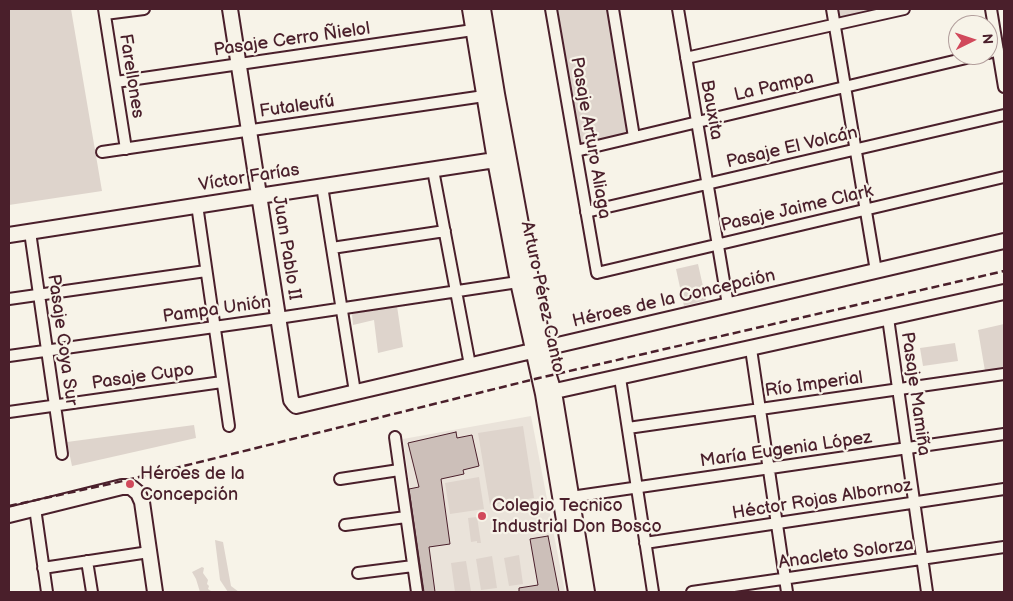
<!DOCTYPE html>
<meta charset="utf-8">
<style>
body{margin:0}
#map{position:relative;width:1013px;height:601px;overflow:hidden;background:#f7f3e8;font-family:"Balsamiq Sans",sans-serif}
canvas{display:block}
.frame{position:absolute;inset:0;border:10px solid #4a1f2b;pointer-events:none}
.north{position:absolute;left:948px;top:15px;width:50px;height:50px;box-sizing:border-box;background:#f7f3e8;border:1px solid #b29e9c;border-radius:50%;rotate:86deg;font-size:14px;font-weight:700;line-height:20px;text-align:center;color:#4a1f2b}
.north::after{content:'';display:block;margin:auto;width:18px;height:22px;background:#d1495b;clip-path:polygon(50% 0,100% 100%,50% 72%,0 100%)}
</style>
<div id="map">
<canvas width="1013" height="601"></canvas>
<div class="frame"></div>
<div class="north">N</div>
</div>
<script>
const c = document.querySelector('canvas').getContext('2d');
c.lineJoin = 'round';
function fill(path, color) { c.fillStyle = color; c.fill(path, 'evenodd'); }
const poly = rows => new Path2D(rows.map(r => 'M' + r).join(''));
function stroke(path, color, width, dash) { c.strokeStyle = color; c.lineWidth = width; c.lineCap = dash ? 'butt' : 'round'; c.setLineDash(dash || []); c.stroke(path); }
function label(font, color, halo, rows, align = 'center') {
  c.font = font + ' "Balsamiq Sans",sans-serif'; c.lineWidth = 4.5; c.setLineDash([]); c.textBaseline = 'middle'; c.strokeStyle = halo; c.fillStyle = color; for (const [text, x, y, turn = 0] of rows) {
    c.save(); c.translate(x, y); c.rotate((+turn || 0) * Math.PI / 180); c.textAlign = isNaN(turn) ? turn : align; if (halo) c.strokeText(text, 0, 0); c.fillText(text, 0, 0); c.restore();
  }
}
fill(poly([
 [531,416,565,592,425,592,403,439]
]), '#eae3da');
fill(poly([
 [9,9,71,9,102,191,9,205],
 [554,9,611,9,632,132,576,145],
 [834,9,891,9,836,21],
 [698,264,706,300,684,306,676,269],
 [397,306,403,347,378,353,374,320,353,325,352,314],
 [1004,324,1004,368,985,371,978,330],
 [955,343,958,361,923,366,920,348],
 [194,425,196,438,72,466,67,442],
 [523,426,534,498,490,505,478,433],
 [479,477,484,509,450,514,445,483],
 [477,517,481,543,477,543,477,541,471,542,468,518],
 [215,540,223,542,231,586,239,592,228,592,220,580],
 [519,555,523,584,509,586,504,558],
 [492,556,497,588,481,590,476,559],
 [466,561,471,591,455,592,451,563],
 [202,567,204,568,203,573,208,580,207,584,209,586,208,589,211,591,210,592,200,592,196,579,192,572]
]), '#ded4cc');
const building = poly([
 [456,432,457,438,472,435,479,466,463,470,464,474,441,479,450,544,429,547,435,592,424,592,409,489,419,487,408,443,456,432],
 [548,536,559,592,519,592,519,588,538,585,530,539,548,536]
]);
fill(building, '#ccbfb9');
stroke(building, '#4a1f2b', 1);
const street = poly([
 [104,9,126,149],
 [551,9,597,273,1004,177],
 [613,9,634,137],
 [678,9,728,305],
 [832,9,876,271],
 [991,9,1004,87],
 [105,14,144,9],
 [988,53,998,50],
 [686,58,904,9],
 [116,82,473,30],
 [576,151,979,55],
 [102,152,491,95],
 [433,170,470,365],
 [322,186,355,392],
 [197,205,229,426],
 [586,212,1004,115],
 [30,232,62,454],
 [332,248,445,231],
 [9,299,206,271],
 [888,318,927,592],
 [751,349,787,592],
 [9,356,278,318,518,282],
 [620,378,653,592],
 [9,412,222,382],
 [628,428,1004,374],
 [395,437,417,592],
 [340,479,399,470],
 [571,497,1004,434],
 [35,508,47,592],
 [345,525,406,517],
 [645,543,1004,489],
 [87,561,92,592],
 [43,568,149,552],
 [358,573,413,566],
 [692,592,1004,547]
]);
const secondary = poly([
 [230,9,291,400,294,404,296,406,1004,241],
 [470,9,495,160,518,282,543,394,576,592],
 [483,9,497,94,549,376,554,392,587,592],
 [9,235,259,196,495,160],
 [546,393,1004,292],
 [9,515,122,487,130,487,132,488,138,493,142,502,155,592]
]);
stroke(street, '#4a1f2b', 14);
stroke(secondary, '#4a1f2b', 18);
stroke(street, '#f7f3e8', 10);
stroke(secondary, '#f7f3e8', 14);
stroke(poly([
 [9,506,123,481,539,378,1004,271]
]), '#4a1f2b', 2.5, [8, 4]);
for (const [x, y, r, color] of [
 [130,484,5,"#d1495b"],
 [482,516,5,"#d1495b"]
]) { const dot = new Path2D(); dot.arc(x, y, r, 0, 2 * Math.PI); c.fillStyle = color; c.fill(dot); stroke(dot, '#f7f3e8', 2); }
label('18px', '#4a1f2b', '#f7f3e8', [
 ["Pasaje Cerro Ñielol",292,40,-8],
 ["Farellones",131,76,81],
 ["La Pampa",774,87,-13],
 ["Futaleufú",297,107,-8],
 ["Bauxita",711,110,80],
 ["Pasaje Arturo Aliaga",590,138,80],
 ["Pasaje El Volcán",792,148,-13],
 ["Víctor Farías",249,178,-9],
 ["Pasaje Jaime Clark",797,209,-13],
 ["Juan Pablo II",286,248,81],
 ["Arturo Pérez Canto",542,297,78],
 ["Héroes de la Concepción",674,299,-13],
 ["Pampa Unión",217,310,-8],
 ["Pasaje Coya Sur",62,340,82],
 ["Pasaje Cupo",143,377,-8],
 ["Río Imperial",814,385,-8],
 ["Pasaje Mamiña",915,394,82],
 ["María Eugenia López",786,450,-8],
 ["Héctor Rojas Albornoz",822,500,-9],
 ["Anacleto Solorza",846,554,-8]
]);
label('18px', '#4a1f2b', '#f7f3e8', [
 ["Héroes de la",140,474],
 ["Concepción",140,495],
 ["Colegio Tecnico",492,506],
 ["Industrial Don Bosco",492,527]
], 'left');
</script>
